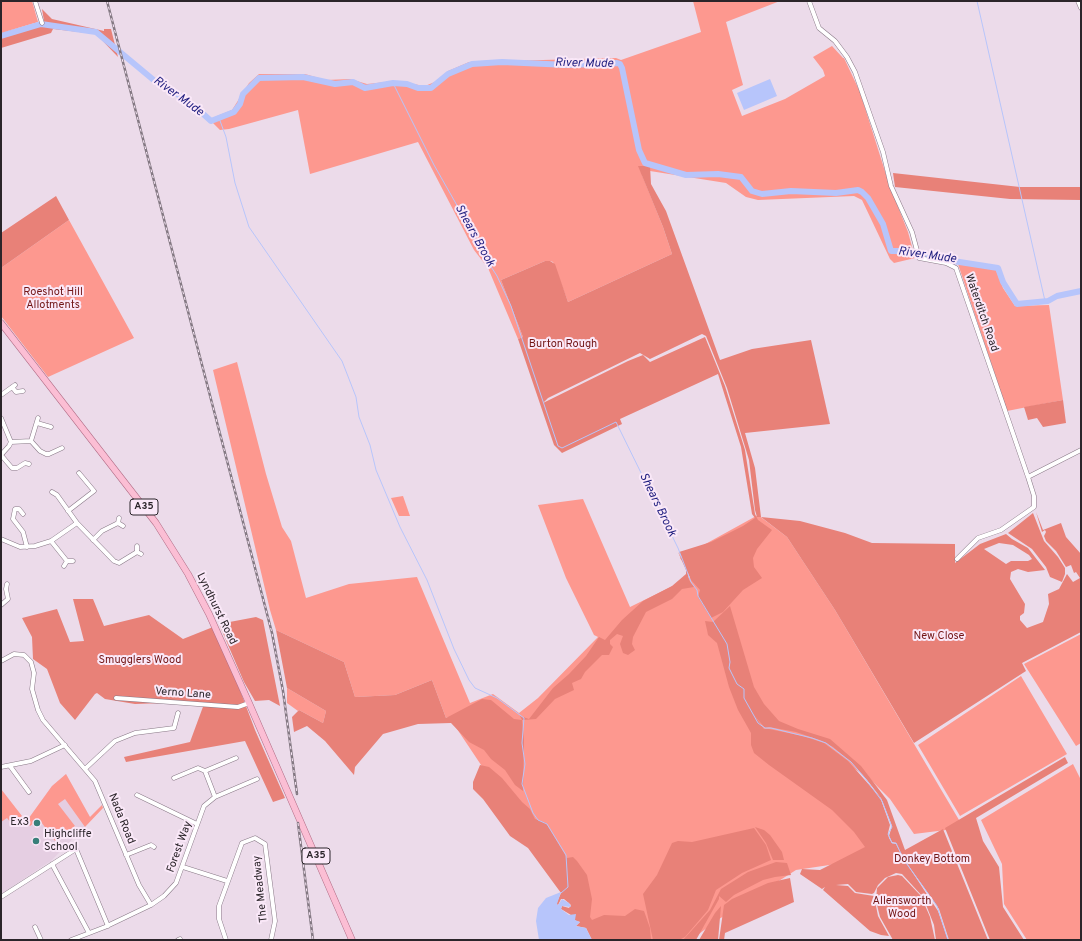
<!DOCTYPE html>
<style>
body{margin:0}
#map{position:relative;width:1082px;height:941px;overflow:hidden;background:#ecdbea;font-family:Overpass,sans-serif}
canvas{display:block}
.frame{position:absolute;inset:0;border:2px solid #2b252a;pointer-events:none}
</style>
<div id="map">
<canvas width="1082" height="941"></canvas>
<div class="frame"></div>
</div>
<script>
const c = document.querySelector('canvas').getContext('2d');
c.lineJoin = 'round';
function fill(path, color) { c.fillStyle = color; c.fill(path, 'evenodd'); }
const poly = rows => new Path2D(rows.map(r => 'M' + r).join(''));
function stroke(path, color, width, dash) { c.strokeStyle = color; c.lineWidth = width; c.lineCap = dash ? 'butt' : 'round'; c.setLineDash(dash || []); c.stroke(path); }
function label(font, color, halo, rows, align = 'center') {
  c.font = font + ' Overpass,sans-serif'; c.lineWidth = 4; c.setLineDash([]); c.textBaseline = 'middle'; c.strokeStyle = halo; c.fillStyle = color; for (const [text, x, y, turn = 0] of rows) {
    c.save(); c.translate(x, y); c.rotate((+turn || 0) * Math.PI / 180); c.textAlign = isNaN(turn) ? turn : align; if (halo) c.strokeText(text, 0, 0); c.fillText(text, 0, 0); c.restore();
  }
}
fill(poly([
 [66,774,90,817,102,805,103,808,52,860,1,894,1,789,26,822,52,786]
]), '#e5cee2');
fill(poly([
 [1,1,32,1,38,22,1,33],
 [693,1,780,1,726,22,743,85,732,90,742,116,785,99,825,76,823,70,813,57,832,46,843,58,844,58,860,92,889,184,908,232,915,258,894,263,890,259,862,200,854,196,758,200,746,197,726,183,650,171,650,166,642,175,663,227,672,254,568,302,553,262,550,261,545,261,501,280,523,337,518,339,488,268,474,250,418,142,310,174,298,110,229,129,220,130,211,121,217,116,232,110,249,83,259,74,305,74,326,80,350,79,367,84,395,81,425,86,437,81,448,71,469,62,616,58,621,60,701,32],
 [69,220,134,338,48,377,1,316,1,268],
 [958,264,996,270,1003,288,1015,306,1049,305,1063,400,1007,411],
 [237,362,266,474,282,527,291,541,306,598,349,584,417,577,470,703,493,694,519,713,538,698,598,637,594,635,566,578,538,505,583,499,630,607,693,576,680,558,758,515,787,537,835,610,962,825,946,830,914,834,890,799,869,778,837,758,882,842,836,864,796,870,716,921,691,940,598,940,449,717,446,718,432,680,395,695,355,697,344,662,276,630,270,610,213,370],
 [403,496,410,516,399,516,391,498],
 [1081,634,1081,743,1076,746,1024,664],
 [1021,676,1067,754,960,816,918,745],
 [287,688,326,711,323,723,299,710,298,711,287,703],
 [1073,764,1081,780,1081,940,1027,940,1004,904,1002,864,981,820],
 [66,774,90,817,102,805,103,808,85,827,65,799,58,804,75,826,55,841,39,819,30,826,26,822,52,786],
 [1,789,22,816,11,823,7,818,1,822]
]), '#fd988f');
fill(poly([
 [42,9,52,19,104,31,104,29,111,29,118,57,96,34,53,29,51,33,1,48,1,33,44,21],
 [638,166,650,166,651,184,666,211,720,360,752,349,811,340,830,424,745,433,755,468,761,517,800,521,845,533,872,543,955,544,955,563,980,544,1006,534,1012,539,1028,548,1045,570,1028,572,1018,569,1011,572,1010,579,1025,604,1024,613,1020,616,1020,620,1027,628,1043,622,1049,604,1048,594,1059,589,1067,574,1073,582,1080,578,1076,572,1074,573,1071,565,1066,567,1056,551,1046,541,1044,536,1046,532,1045,530,1042,532,1036,512,1043,530,1061,523,1066,537,1081,554,1081,632,1022,663,1026,671,914,743,835,610,787,537,761,517,757,517,755,510,749,460,746,450,727,388,706,336,702,334,650,359,640,353,548,398,543,403,628,361,643,355,650,362,705,337,725,386,745,450,755,514,758,520,772,530,757,549,753,558,754,567,762,578,743,590,723,612,711,618,698,597,700,590,691,580,688,573,689,580,694,587,682,589,672,599,646,612,633,637,632,644,635,650,628,655,623,653,620,644,623,636,617,634,610,640,610,644,613,647,609,655,602,655,585,672,581,679,572,683,574,690,555,699,536,719,522,720,524,740,523,791,515,785,505,770,491,759,484,750,469,742,451,723,418,724,383,734,355,767,354,775,325,741,307,726,294,732,292,717,299,710,323,723,326,711,287,688,276,630,344,662,355,697,395,695,432,680,446,718,482,699,491,700,514,719,522,720,520,716,529,719,553,688,569,674,586,656,599,637,605,640,622,620,643,601,672,586,686,574,686,570,678,552,684,562,679,552,711,542,743,526,755,518,752,514,741,447,718,374,620,419,622,424,562,453,554,445,518,339,523,337,501,280,545,261,550,261,555,264,568,302,672,254,663,227],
 [999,543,1013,545,1029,555,1032,559,1028,561,1011,561,1006,564,984,549],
 [893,173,1020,187,1081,187,1081,200,1010,199,895,187],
 [56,196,69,220,1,268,1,233],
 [1063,400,1066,423,1043,427,1037,418,1028,420,1024,407],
 [1033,513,1044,541,1058,557,1065,568,1065,574,1062,582,1050,577,1046,567,1032,549,1008,533],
 [73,599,93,599,104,626,149,615,183,639,213,627,232,669,255,730,285,798,273,802,245,741,126,762,124,757,190,742,204,704,194,702,135,704,105,699,97,693,95,694,75,720,60,703,47,669,33,659,32,637,22,618,57,609,70,642,84,641],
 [730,606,754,687,764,704,779,721,798,729,830,739,861,766,887,800,905,850,943,829,988,940,949,940,939,909,901,855,938,911,948,940,936,940,934,925,923,897,902,874,896,873,885,878,878,885,874,893,872,894,856,892,848,884,836,885,848,886,855,893,874,896,878,916,889,936,881,935,870,931,823,890,825,887,822,889,800,874,802,869,820,870,865,847,854,832,832,810,769,765,754,753,751,745,751,733,738,710,729,687,717,643,708,635,707,630,705,621,713,622],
 [754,715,765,728,769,727,796,732,822,741,833,747,850,761,867,780,881,798,892,826,889,836,892,842,896,843,901,854,896,844,892,843,889,838,888,833,890,825,880,797,848,761,824,743,803,736,769,729,764,729],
 [256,617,263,620,280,706,269,700,255,701,244,682,219,624],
 [1065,757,1068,763,976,818,983,841,999,867,1003,907,1024,940,990,940,945,828],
 [480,765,489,767,502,778,522,802,530,809,535,819,546,823,567,858,573,857,577,861,587,875,592,899,590,917,592,920,604,915,625,916,635,909,644,911,650,928,651,940,592,940,586,928,576,926,580,922,576,921,571,915,561,909,562,906,569,908,571,905,564,899,561,899,558,905,556,904,561,893,528,848,510,836,483,799,473,789,473,782],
 [755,827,764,830,770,835,782,852,784,860,773,860,766,843],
 [754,828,766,845,771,860,742,873,716,890,708,910,685,937,679,940,653,940,643,894,657,875,672,843,678,841,692,842],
 [776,862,787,863,791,875,775,877,763,880,734,895,726,902,719,896,719,899,696,940,683,940,710,910,721,889,748,872],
 [898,875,902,876,921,896,930,917,935,940,893,940,880,917,876,901,877,888,888,877],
 [790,878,794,902,725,933,724,940,719,940,724,905,732,899,768,883],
 [721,906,718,940,699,940,715,913]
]), '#e88178');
fill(poly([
 [770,79,777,96,744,110,737,93],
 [561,892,557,904,558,905,562,899,569,903,571,907,562,906,561,909,569,915,576,914,575,920,580,922,576,926,586,928,592,940,539,940,536,921,538,908,546,898]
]), '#b7c5fb');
stroke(poly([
 [977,1,1045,301],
 [393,83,434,165,475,237,479,248,497,276,511,306,558,446,562,448,616,422,678,548,691,582,697,590,698,596,727,644,730,662,729,668,737,684,744,689,744,698,758,723,765,728,771,728,812,738,826,743,851,762,864,777,882,801,892,827,888,834,892,843,896,843,904,860,937,906,948,940],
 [219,118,226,137,235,183,249,227,342,361,356,397,359,417,370,445,376,470,400,527,427,580,454,649,469,680,475,688,497,698,524,718,522,743,525,764,522,784,533,813,538,820,547,824,566,855,568,887,561,893]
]), '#b7c5fb', 1);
stroke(poly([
 [1,36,41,24,96,32,156,82,170,89,180,96,187,104,201,112,211,121,234,112,240,104,243,94,259,78,303,77,335,84,353,82,365,88,393,83,407,84,418,88,431,88,448,74,472,64,502,62,568,65,617,63,620,64,622,68,639,150,645,163,686,175,718,174,741,177,752,191,762,194,791,191,836,193,858,190,862,192,868,198,883,224,891,251,908,251,934,258,998,268,1003,282,1017,304,1048,301,1057,296,1081,291]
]), '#b7c5fb', 6);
const minor = poly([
 [35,1,42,23],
 [809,1,819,28,835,41,847,57,855,72,883,152,891,186,912,232,919,258,946,263,956,268,1028,477,1081,450],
 [1078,1,1081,8],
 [12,387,16,392,23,391],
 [1,395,15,385],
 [1,418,11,442,9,446,1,455],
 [37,423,51,427],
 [31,441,38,418],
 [11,442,31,441,40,451,46,454,49,454,62,448],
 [1,455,12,468,17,468,25,463,29,464],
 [52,492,57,495,77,523,114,561,119,563,137,552],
 [68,511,94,491,79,473],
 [23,514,19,509,15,509,13,519,23,532,27,547],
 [119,518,118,523,123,526],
 [1,539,20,547,35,546,51,541,77,523],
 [93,540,102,531,118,523],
 [51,541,67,561],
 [137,546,137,552,141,554],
 [957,559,978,538,1001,530,1034,507,1034,496,1028,477],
 [64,566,67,561,73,561],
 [1,605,8,599,6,589,7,584],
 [1,661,14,654,24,655,31,662,34,673,32,689,38,710,43,720,95,781,139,885,151,905],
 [116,698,238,707,249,703],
 [10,766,29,792],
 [1,767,31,761,65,745],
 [86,768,115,741,135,733,174,728,178,713],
 [205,771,236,758],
 [174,778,198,768,205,771,215,797],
 [137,795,197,824],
 [126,855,151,845,154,847],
 [52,864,89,933],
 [183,867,227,881],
 [1,897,76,849,108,926],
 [35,927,41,940],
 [71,940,105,927,151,905,164,896,176,883,204,806,215,797,257,779],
 [178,940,180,939],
 [226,940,219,919,219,906,242,843,255,838,265,844,275,921,271,940]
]);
const primary = poly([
 [1,323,156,523,188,574,209,614,249,703,352,940]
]);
stroke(minor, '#887886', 5);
stroke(primary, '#b16c86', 7);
stroke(minor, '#fff', 4);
stroke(primary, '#fbbed4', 6);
const rail = poly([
 [107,1,272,633,283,691,297,794],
 [298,823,313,940]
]);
stroke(rail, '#837882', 2.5);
stroke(rail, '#fae8f8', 1, [3]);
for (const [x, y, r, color] of [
 [37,823,4,"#387f79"],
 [36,841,4,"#387f79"]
]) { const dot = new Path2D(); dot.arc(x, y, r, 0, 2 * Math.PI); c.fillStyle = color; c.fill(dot); stroke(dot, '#fae8f8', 1.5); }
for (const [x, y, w] of [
 [144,507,28],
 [316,856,28]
]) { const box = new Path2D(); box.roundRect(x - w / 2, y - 8, w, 16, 3); c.fillStyle = '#fae8f8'; c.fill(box); stroke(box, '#2b252a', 1); }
label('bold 10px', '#2b252a', null, [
 ["A35",144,507],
 ["A35",316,856]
]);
label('11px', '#731616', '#fae8f8', [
 ["Roeshot Hill",53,293],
 ["Allotments",53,306],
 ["Burton Rough",563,345],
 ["New Close",939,637],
 ["Smugglers Wood",140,661],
 ["Donkey Bottom",932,860],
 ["Allensworth",902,902],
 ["Wood",902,915]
]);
label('11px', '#2b252a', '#fae8f8', [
 ["Waterditch Road",981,313,71],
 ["Lyndhurst Road",216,609,64],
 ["Verno Lane",183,694,4],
 ["Nada Road",121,819,68],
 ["Forest Way",180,847,-70],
 ["The Meadway",261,889,-96]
]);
label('11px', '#2b252a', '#fae8f8', [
 ["Ex3",29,823],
 ["Highcliffe",44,835,"left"],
 ["School",44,848,"left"]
], 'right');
label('italic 12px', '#1e1d7f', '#fae8f8', [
 ["River Mude",584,64,1],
 ["River Mude",178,97,36],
 ["Shears Brook",474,236,61],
 ["River Mude",927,256,8],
 ["Shears Brook",657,505,64]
]);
</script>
